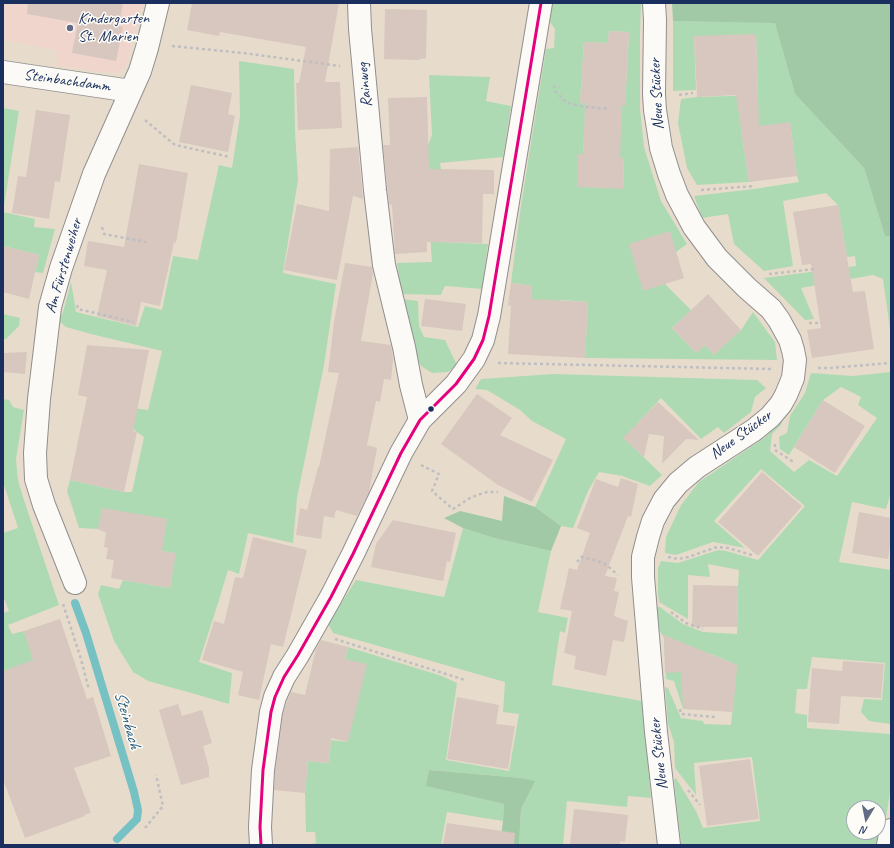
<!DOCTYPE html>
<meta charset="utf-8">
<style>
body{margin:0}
#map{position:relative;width:894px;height:848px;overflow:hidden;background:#e7dccb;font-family:Caveat,sans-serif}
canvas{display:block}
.frame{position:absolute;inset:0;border:4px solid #1b2f5e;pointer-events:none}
.north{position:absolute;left:846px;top:800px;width:40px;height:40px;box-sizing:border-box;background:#fdfcf7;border:1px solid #a3aaba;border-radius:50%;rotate:190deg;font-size:11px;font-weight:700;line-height:16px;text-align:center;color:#1b2f5e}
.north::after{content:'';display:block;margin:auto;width:14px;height:18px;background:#626c84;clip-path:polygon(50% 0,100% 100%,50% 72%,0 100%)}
</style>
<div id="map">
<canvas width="894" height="848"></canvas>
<div class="frame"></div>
<div class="north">N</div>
</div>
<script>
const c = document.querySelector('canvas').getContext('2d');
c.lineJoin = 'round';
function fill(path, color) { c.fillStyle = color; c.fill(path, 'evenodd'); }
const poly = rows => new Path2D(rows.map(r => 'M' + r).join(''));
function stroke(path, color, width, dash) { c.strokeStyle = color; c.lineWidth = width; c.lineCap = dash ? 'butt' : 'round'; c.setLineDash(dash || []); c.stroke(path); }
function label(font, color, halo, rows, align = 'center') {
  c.font = font + ' Caveat,sans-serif'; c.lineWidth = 3; c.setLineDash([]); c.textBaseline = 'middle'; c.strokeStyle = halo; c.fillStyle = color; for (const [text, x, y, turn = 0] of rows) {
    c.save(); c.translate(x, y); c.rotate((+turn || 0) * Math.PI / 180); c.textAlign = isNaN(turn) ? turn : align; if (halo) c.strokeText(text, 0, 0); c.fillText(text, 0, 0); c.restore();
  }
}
fill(poly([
 [3,3,143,3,126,65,118,73,95,71,57,66,58,51,32,45,3,40]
]), '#f0d5cd');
fill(poly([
 [552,3,641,3,640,36,640,109,644,147,661,201,687,244,676,252,665,284,691,310,672,328,696,353,705,345,714,354,741,330,753,312,775,342,777,360,585,358,588,302,561,300,560,307,530,304,532,286,511,283,520,212,546,49,554,48,555,29,550,22],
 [609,31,629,32,625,106,580,103,584,42,608,43],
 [584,133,620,135,620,158,624,159,623,189,583,154],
 [673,21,775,22,795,94,864,168,885,236,891,236,891,336,883,279,873,275,801,288,814,319,805,320,764,278,856,266,855,256,847,257,838,205,826,193,783,201,793,266,764,271,734,244,728,214,702,218,694,196,754,189,799,182,797,176,790,123,741,129,749,182,697,185,687,168,678,123,681,99,697,97,758,95,756,35,694,37,696,90,673,91],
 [239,61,294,69,295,131,298,180,283,273,336,284,324,365,297,498,293,543,248,533,239,574,228,570,219,600,199,662,232,673,229,704,195,694,148,681,133,672,114,641,98,594,101,585,119,589,123,580,170,588,175,553,162,551,99,529,79,528,67,491,70,480,124,492,132,492,144,437,130,427,133,408,148,410,162,351,91,334,66,327,59,321,63,312,71,282,76,312,138,327,145,306,162,310,173,256,198,260,219,165,232,168,240,116],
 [429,75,490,77,486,101,511,106,503,157,440,163,441,169,440,242,488,244,482,289,445,286,441,295,401,294,397,263,432,262,431,249,425,153,432,135],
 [3,108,19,111,3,212],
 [3,212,35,219,34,227,55,229,43,273,35,272,39,255,3,246],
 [403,299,418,301,419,326,424,337,445,340,457,365,448,372,432,373,421,366,414,353],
 [3,314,20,318,19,326,6,339,3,339],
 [891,372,891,492,886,509,852,502,839,562,891,570,891,724,869,721,861,712,864,699,882,700,885,663,812,657,807,689,797,689,795,713,807,715,807,728,891,734,891,786,885,824,879,845,681,845,674,780,676,778,696,811,703,828,760,821,752,757,694,763,696,795,675,768,674,742,668,724,665,687,668,688,681,718,703,721,704,724,731,725,737,665,711,654,685,654,683,709,674,681,666,679,664,638,658,628,657,607,660,607,683,624,703,632,737,634,738,586,739,570,708,564,710,577,688,575,688,619,659,602,658,593,658,568,661,561,678,563,718,550,726,551,758,560,805,506,761,469,714,521,745,548,713,542,676,555,665,553,666,537,681,505,699,482,764,438,782,421,781,425,772,434,770,451,794,472,809,460,837,476,877,418,858,405,861,397,841,387,823,400,789,455,780,449,779,437,787,433,790,416,805,393,811,373,853,376],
 [854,808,878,808,878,832,854,832],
 [553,374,757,380,766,388,755,397,751,412,724,433,718,427,701,439,661,398,624,438,662,475,650,486,622,476,599,472,588,491,573,528,561,526,535,507,566,439,532,421,520,410,487,390,475,389,481,379],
 [3,399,9,400,13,407,24,410,16,459,18,480,23,497,59,605,8,625,12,634,24,631,39,675,3,671,3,613,9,611,3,596,3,533,18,528,3,482],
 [463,528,494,538,551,551,538,612,568,618,565,633,560,631,552,685,642,701,651,798,628,796,627,807,567,801,563,845,519,845,521,809,534,782,521,778,429,770,427,786,504,804,503,821,447,812,441,845,311,845,311,844,316,843,315,832,306,832,305,793,308,761,329,763,331,740,348,742,345,659,348,647,442,676,457,683,446,760,509,771,519,714,503,712,505,682,333,633,328,624,356,580,444,597]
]), '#aedab3');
fill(poly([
 [672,3,891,3,891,236,885,236,864,168,795,94,775,23,673,21],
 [504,496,535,507,561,526,551,551,494,538,463,528,444,518,460,511,502,521],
 [429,770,521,778,535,781,521,809,519,845,500,845,503,821,504,804,426,786]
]), '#a1c9a5');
stroke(poly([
 [75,603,86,633,134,792,138,810,137,819,117,839]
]), '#76c1c3', 8);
fill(poly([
 [28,3,123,3,119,26,123,27,116,61,72,53,78,23,27,14],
 [192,3,339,3,325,82,340,82,342,128,298,130,296,83,299,83,306,47,220,32,219,36,187,30],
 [385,9,427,10,426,58,417,60,384,59],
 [609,31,629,32,625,106,622,106,620,158,624,158,623,189,577,187,578,154,583,154,585,103,580,103,584,42,608,43],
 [756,34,759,126,790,122,797,176,749,182,736,95,697,97,694,36],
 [191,85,232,93,228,114,235,116,228,152,179,142],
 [427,97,429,169,494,170,494,194,483,194,482,243,427,242,427,252,395,254,392,205,389,204,383,145,390,145,388,98],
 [36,110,70,115,60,182,55,181,49,219,12,213,18,176,26,177],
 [358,147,363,199,353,196,337,280,284,270,297,204,329,211,330,149],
 [139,164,188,173,176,243,174,242,160,306,141,302,136,326,97,316,107,270,84,266,88,241,124,247],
 [838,205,853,292,865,291,874,349,812,358,807,330,821,328,811,264,802,265,793,212],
 [670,231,684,278,643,291,629,244],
 [3,246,39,255,29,299,3,292],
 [345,263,372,267,373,273,361,341,391,345,393,359,391,380,384,379,380,402,376,401,367,445,377,448,369,492,357,516,336,510,334,518,324,516,321,539,296,535,300,508,307,510,318,467,319,467,339,373,328,372,334,322],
 [511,283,532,286,531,299,588,302,585,358,508,354,511,306,508,305],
 [708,294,741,330,714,355,705,345,696,353,672,328],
 [425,299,466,304,462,331,421,326],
 [87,345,149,350,133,431,137,432,124,492,70,480,87,397,78,395],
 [27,352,25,374,3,372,3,353],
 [477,394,512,418,500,435,553,460,532,502,498,485,441,444],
 [823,400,865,426,835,473,794,447],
 [658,402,699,440,686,439,662,464,664,436,649,434,644,457,623,438],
 [762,472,802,506,758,556,718,522],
 [621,478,638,484,631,517,628,516,605,576,617,578,614,591,619,592,614,616,628,621,624,642,613,640,606,676,574,669,576,656,564,653,572,611,560,609,569,568,577,570,590,533,577,528,596,479,618,487],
 [102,508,167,519,162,551,176,553,170,588,111,578,114,560,106,559,108,548,104,547,106,533,98,529],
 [859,512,891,518,891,540,888,559,852,553],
 [393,520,456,533,450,562,447,561,443,581,371,567,376,544],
 [253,537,307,550,283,647,271,644,259,700,238,695,243,672,202,660,214,621,224,624,235,577,243,578],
 [693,585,738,586,737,627,692,627],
 [60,619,87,699,93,697,111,756,74,768,91,813,85,814,85,816,25,838,3,779,3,671,33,660,24,631],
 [664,635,737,665,733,712,683,709,681,672,665,673],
 [321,640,348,647,345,659,367,664,348,742,331,738,329,763,308,761,305,793,274,790,275,771,283,714,287,701,291,692,305,695,316,649],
 [843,661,884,664,881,698,841,696,839,724,808,722,812,668,842,671],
 [457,697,499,705,496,724,515,726,508,769,447,759],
 [178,704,182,716,202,710,212,743,203,746,209,768,209,777,181,785,159,710],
 [750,759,759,819,707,826,699,766],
 [574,809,628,815,625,842,620,841,620,845,570,845],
 [447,823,515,833,514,845,443,845]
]), '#d7c7bf');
const street = poly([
 [359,3,360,29,375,190,384,265,404,347,411,385,420,420],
 [654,3,655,20,654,94,655,110,661,148,669,174,677,195,694,227,717,258,747,288,771,309,779,320,790,340,793,350,795,360,793,378,786,395,781,404,770,417,754,430,697,467,678,483,664,500,653,521,648,537,643,557,643,577,656,732,669,845],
 [3,72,131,91],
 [75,583,44,505,36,479,35,453,39,399,50,307,61,268,94,174,140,71,147,48,158,3],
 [261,845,260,827,263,770,271,712,275,697,284,677,298,655,331,597,353,554,401,453,416,427,420,420,456,384,474,359,483,340,489,316,541,3],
 [888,845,891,830]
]);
stroke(street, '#918f8e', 24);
stroke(poly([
 [172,46,243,53,340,66],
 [554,85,555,91,566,102,579,106,608,109],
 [679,95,693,93],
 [145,120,175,145,230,157],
 [701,190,755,186],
 [102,227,104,234,146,242],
 [769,274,815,269],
 [77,305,78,309,134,322],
 [809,323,818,323],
 [498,363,771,369],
 [818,368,829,368,891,363],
 [775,444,775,450,795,463],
 [421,465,439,474,432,491,453,509,470,498,477,495,487,492,498,492],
 [668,557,678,559,688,557,717,547,728,548,752,555],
 [577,562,581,557,595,560,605,564,617,574,618,575],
 [63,604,81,659,89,690],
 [671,612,686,623,703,629],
 [335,639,465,680],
 [680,709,681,714,715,717],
 [688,790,700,805],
 [145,828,163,806,156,775]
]), '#bfbec1', 2.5, [3, 3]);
stroke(street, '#fbfaf7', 22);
stroke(poly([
 [261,845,260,827,263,770,271,712,275,697,284,677,298,655,331,597,353,554,401,453,420,420,456,384,474,359,483,340,489,316,541,3]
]), '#e5007d', 3);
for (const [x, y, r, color] of [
 [70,28,4,"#626c84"],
 [431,409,3.5,"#1b2f5e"]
]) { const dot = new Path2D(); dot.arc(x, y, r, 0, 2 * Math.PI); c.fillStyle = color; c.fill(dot); stroke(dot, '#fdfcf7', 1.5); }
label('16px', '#1b2f5e', '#fdfcf7', [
 ["Kindergarten",78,19],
 ["St. Marien",78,37]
], 'left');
label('16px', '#1b2f5e', '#fdfcf7', [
 ["Steinbachdamm",67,81,8],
 ["Rainweg",365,85,-96],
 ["Neue Stücker",657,94,-93],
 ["Am Fürstenweiher",64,266,-74],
 ["Neue Stücker",741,435,-36],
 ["Neue Stücker",659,754,-96]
]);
label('italic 17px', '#2a5e80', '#fdfcf7', [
 ["Steinbach",127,720,74]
]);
</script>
